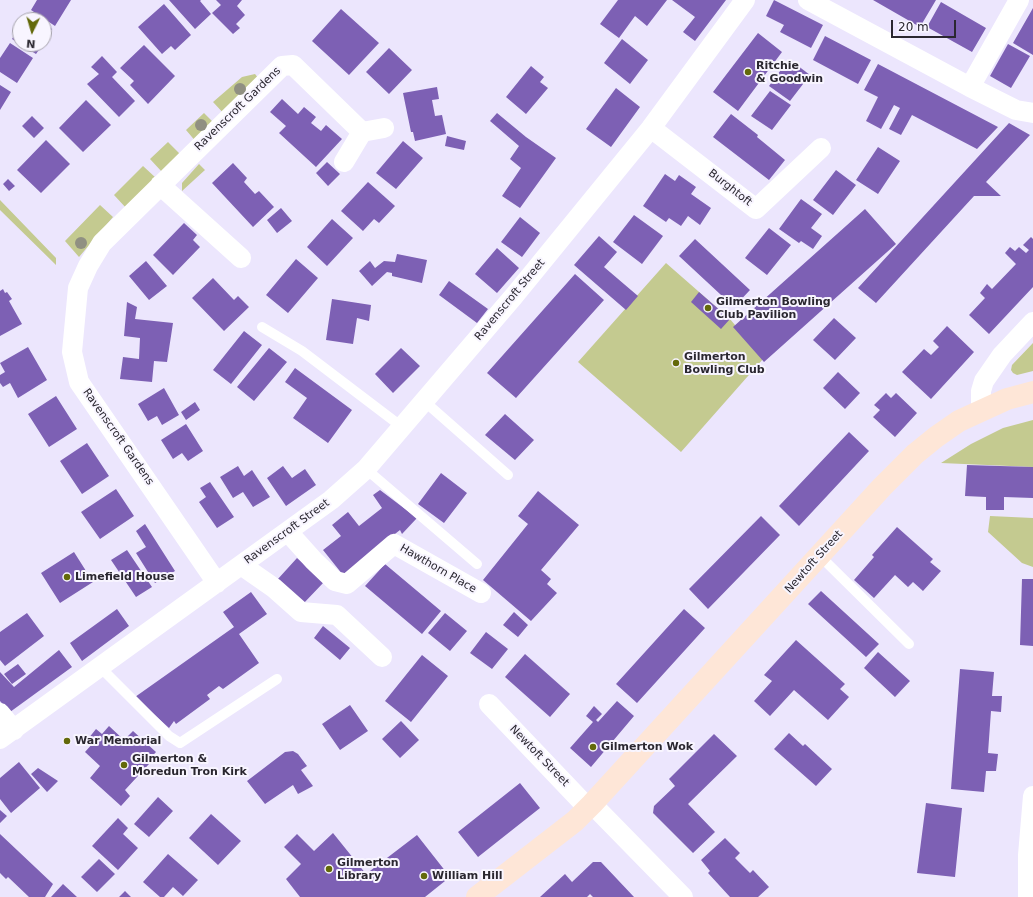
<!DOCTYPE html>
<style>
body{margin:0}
#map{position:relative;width:1033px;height:897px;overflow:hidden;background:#ece6fd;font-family:"DejaVu Sans",sans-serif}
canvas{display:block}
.north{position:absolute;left:12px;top:12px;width:40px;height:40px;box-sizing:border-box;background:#f8f5ff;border:1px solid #a6a3ac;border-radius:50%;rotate:185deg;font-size:11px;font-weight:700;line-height:16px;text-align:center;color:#2a2730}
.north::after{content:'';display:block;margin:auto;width:14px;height:18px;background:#63690a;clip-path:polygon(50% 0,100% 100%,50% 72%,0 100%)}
.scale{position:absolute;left:891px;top:20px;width:65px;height:18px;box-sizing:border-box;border:2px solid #2a2730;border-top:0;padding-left:5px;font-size:12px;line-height:14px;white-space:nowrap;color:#2a2730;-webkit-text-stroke:3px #f8f5ff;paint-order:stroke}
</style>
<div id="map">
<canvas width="1033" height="897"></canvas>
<div class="north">N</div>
<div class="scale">20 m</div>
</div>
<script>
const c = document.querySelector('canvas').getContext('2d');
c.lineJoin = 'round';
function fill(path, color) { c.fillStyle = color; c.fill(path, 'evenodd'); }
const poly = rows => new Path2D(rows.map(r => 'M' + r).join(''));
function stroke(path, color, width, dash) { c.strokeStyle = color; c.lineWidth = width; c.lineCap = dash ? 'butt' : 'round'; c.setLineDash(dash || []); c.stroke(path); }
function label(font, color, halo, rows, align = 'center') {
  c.font = font + ' "DejaVu Sans",sans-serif'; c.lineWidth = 4; c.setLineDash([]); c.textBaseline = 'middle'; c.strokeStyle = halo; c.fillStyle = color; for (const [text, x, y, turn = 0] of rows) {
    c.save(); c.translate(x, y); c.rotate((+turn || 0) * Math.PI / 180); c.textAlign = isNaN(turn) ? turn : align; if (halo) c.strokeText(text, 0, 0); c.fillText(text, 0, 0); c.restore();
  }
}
fill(poly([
 [255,74,259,79,226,116,213,102,242,77],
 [204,113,216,125,197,143,186,130],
 [168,142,180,154,162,172,150,159],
 [199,164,205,170,182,191,182,183],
 [143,166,156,178,127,209,114,195],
 [0,200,56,258,56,265,0,210],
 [100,205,113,217,79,257,65,241],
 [666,263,730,319,763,359,681,452,578,362],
 [1033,343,1033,371,1017,375,1013,373,1011,370,1012,365],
 [1033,420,1033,467,941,463,971,444,1003,428],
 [990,516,1033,518,1033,567,1022,563,988,532]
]), '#c4ca90');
fill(poly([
 [37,0,71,0,55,26,31,10],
 [169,0,201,0,200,1,211,14,195,29],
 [216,0,242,0,237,6,245,15,236,24,240,28,233,34,212,13,221,5],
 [618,0,667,0,647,26,635,16,619,38,600,24],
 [672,0,726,0,695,41,683,32,695,17],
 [774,0,823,25,811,48,780,32,784,25,766,16],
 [873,0,936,0,920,27],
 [941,2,986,28,972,52,927,27],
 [164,4,191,35,175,50,171,46,162,54,138,27],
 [1033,8,1033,55,1013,43],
 [341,9,379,43,349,75,312,41],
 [29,13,39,20,24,20],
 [44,23,52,29,44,42],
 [20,27,20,44,43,44,36,54,12,39],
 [758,33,782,52,738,111,713,92],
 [825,36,871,60,858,84,813,60],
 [622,39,648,60,630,84,604,63],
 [10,43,33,58,17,83,0,72,0,58],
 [1008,44,1030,56,1011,88,990,76],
 [144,45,175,76,148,104,130,85,134,81,120,68],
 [389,48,412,70,389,94,366,72],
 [102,56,117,72,112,77,135,101,119,117,87,84,99,74,91,67],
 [789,59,810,75,790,101,769,86],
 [878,64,998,127,977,149,912,115,901,135,889,129,900,108,894,105,881,129,866,121,878,97,864,90],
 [531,66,544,77,540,82,548,88,526,114,506,97],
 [0,85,11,92,0,110],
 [437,87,439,99,432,100,435,116,442,115,446,134,415,141,413,132,411,132,403,93],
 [616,88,640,107,611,147,586,129],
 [770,91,791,105,772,130,751,116],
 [282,99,298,114,304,107,316,117,311,123,321,131,326,125,342,139,316,167,279,133,286,126,270,112],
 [86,100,111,125,83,152,59,128],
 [497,113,526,137,556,158,520,208,502,196,521,168,510,159,519,146,490,121],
 [731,114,758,135,757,137,785,160,769,180,713,137],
 [32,116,44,128,34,138,22,126],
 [1009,123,1030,135,986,182,1001,196,974,196,876,303,858,288],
 [447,136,466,141,464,150,445,146],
 [46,140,70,164,41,193,17,170],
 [403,141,423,158,396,189,376,173],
 [878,147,900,161,878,194,856,180],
 [327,162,340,174,328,186,316,173],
 [233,163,247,178,244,182,255,194,259,191,274,207,253,227,212,183],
 [836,170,856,185,833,215,813,200],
 [665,174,675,181,679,175,696,187,691,194,711,208,700,225,688,216,681,226,669,218,666,222,643,206],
 [8,179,15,186,9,191,3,184],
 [368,182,395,206,379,223,374,219,363,231,341,211],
 [801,199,822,214,811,228,822,236,813,249,801,241,799,243,779,229],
 [281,208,292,221,277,233,267,220],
 [865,209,896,244,764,362,733,327],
 [634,215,663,236,642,264,613,242],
 [520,217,540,233,522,257,501,242],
 [332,219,353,238,327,266,307,247],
 [184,223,197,235,193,240,200,247,173,275,153,255],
 [769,228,791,245,767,275,745,258],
 [599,236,617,252,604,267,638,296,626,310,574,265],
 [1031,237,1033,239,1033,287,989,334,969,315,985,298,980,293,987,284,992,289,1016,264,1005,253,1010,247,1015,251,1019,247,1026,253,1029,250,1023,245],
 [695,239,750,290,734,307,679,256],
 [497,248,519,268,497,293,475,274],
 [397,254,427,260,422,283,392,276,392,273,387,272,372,286,359,271,370,261,375,268,384,261,395,262],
 [296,259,318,278,288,313,266,295],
 [146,261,167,286,149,300,129,276],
 [575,274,604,300,516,398,487,373],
 [213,278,234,300,238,296,249,307,224,331,192,298],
 [449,281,488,309,477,323,439,295],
 [3,289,5,293,7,292,12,299,9,301,22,324,0,336,0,291],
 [699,292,730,319,721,329,691,302],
 [332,299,371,305,369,321,357,318,353,344,326,340],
 [127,302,137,307,135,319,173,323,167,362,154,361,152,382,120,379,123,357,139,359,140,338,124,336],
 [834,318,856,338,835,360,813,340],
 [947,326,974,352,931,399,902,372,924,349,931,355,939,347,933,341],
 [244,331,262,345,231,384,213,370],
 [28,347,47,380,18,398,10,383,3,387,0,383,0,375,5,372,0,363],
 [269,348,287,362,254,401,237,387],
 [401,348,420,366,393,393,375,374],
 [295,368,352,410,328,443,293,418,307,398,285,382],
 [838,372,860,393,845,409,823,388],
 [164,388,179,415,162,425,157,416,148,421,138,404],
 [886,393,891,398,896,393,917,413,895,437,873,417,880,410,874,405],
 [56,396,77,429,49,447,28,414],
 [195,402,200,410,186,420,181,412],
 [505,414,534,440,515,460,485,435],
 [186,424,203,451,188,461,182,453,173,459,161,440],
 [849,432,869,451,799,526,779,506],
 [87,443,109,476,82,494,60,461],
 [967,465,1033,467,1033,498,1004,497,1004,510,986,510,986,497,965,496],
 [238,466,244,476,252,470,270,497,253,507,243,492,233,498,220,477],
 [283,466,292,478,305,469,316,485,286,506,267,478],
 [441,473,467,493,444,523,418,504],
 [210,482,234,517,217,528,199,502,206,497,200,488],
 [116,489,134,516,100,539,81,512],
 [380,490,417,518,402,534,400,530,343,575,323,550,341,536,332,525,348,512,359,526,382,508,373,495],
 [538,491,579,525,541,570,551,579,547,584,557,593,531,621,483,580,528,524,518,516],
 [761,516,780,535,708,609,689,589],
 [145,524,175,571,155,583,136,553,146,547,136,531],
 [897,527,933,559,930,562,941,571,923,591,913,582,908,587,895,575,874,598,854,580,874,557,872,555],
 [127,550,152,587,136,597,111,560],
 [74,552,93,582,60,603,41,573],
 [297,558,324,582,303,604,277,580],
 [385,564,441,611,422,634,365,586],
 [1022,579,1033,579,1033,646,1020,645],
 [821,591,879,644,866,657,808,604],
 [251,592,267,614,239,634,259,663,223,689,219,686,207,695,210,699,176,724,174,721,169,728,135,697,234,627,223,612],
 [117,609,129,626,82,661,70,643],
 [684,609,705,628,637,703,616,684],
 [514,612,528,625,518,637,503,625],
 [27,613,44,636,5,666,0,660,0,632],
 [445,613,467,631,450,651,428,633],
 [323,626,350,648,340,660,314,638],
 [486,632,508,649,492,669,470,653],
 [796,640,845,684,840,689,849,697,828,720,794,690,770,716,754,701,772,681,764,675],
 [59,650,72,667,10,712,0,701,0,672,14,687],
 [878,652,910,681,895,697,864,668],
 [525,654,570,694,550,717,505,677],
 [422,655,448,676,411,722,385,701],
 [18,664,26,674,12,684,4,674],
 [960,669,994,672,992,696,1002,696,1001,712,991,711,988,753,998,754,996,771,986,771,984,792,951,789],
 [617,701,634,716,591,767,570,748,593,722,586,716,594,706,602,714,596,720,598,722],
 [350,705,368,731,340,750,322,724],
 [401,721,419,740,400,758,382,739],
 [109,726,124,740,133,731,156,752,147,762,149,764,125,790,130,796,121,806,90,778,100,766,85,752,93,743,88,739,96,729,102,734],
 [789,733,803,746,805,744,832,769,816,786,774,749],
 [714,734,737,756,688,804,715,832,693,853,653,813,654,806,675,786,669,779],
 [293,751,298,754,307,766,301,770,313,786,298,794,293,785,265,804,247,781,285,752],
 [19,762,40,788,11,813,0,799,0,778],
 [38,768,58,781,47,792,31,774],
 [520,783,540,808,478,857,458,832],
 [158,797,173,811,149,837,134,824],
 [926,803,962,808,955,877,917,873],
 [0,810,7,816,0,823],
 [211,814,241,841,218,865,189,838],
 [118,818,128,828,123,834,138,848,118,870,92,846],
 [333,833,366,874,417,835,450,877,425,897,300,897,286,879,301,864,284,847,297,834,314,851],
 [0,834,53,884,45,897,29,897,8,877,6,879,0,873],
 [725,838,740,853,735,858,750,873,753,870,769,887,758,897,730,897,708,873,710,871,701,860],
 [168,854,198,880,183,896,173,887,164,897,160,897,143,882],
 [99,859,115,874,97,892,81,877],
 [593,862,601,862,634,897,593,897,590,894,587,897,540,897,565,874,572,882],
 [63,884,77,897,51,897],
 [125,891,131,897,119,897]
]), '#7d60b4');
stroke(poly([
 [262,327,302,351,402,427],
 [424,401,508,475],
 [366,469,477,564],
 [820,556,909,644],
 [100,667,169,736,180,743,277,679]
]), '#fff', 10);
stroke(poly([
 [808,0,970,87,1016,110,1033,113],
 [970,87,1019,0],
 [651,128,756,209,821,148],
 [362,132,384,128],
 [160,185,241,258],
 [981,410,981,391,984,381,1002,355,1033,322],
 [288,532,314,561,335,581,347,584,394,544,481,593],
 [241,565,274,588,301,612,337,615,382,657],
 [217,583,79,382,72,352,78,288,88,266,102,243,282,66,293,65,362,132,344,162],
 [489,704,588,808],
 [0,713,14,730],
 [0,739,331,500,366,469,514,296,651,128,745,0],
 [592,804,683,897],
 [1028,897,1028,855,1033,796]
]), '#fff', 20);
stroke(poly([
 [477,897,575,821,592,804,882,487,915,454,936,437,959,421,1007,399,1033,392]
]), '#fee6d7', 22);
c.fillStyle = '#909082';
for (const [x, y] of [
 [240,89],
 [201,125],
 [81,243]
]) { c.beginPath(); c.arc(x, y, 6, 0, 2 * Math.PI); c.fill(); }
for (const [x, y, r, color] of [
 [748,72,4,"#63690a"],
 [708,308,4,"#63690a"],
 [676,363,4,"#63690a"],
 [67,577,4,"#63690a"],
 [67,741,4,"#63690a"],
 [593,747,4,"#63690a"],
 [124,765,4,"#63690a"],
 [329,869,4,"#63690a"],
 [424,876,4,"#63690a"]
]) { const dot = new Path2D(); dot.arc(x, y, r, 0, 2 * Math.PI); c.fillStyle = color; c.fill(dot); stroke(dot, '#f8f5ff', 1.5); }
label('bold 11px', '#2a2730', '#f8f5ff', [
 ["Ritchie",756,66],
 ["& Goodwin",756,79],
 ["Gilmerton Bowling",716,302],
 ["Club Pavilion",716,315],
 ["Gilmerton",684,357],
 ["Bowling Club",684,370],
 ["Limefield House",75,577],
 ["War Memorial",75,741],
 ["Gilmerton Wok",601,747],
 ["Gilmerton &",132,759],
 ["Moredun Tron Kirk",132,772],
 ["Gilmerton",337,863],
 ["Library",337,876],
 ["William Hill",432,876]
], 'left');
label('11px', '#2a2730', '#f8f5ff', [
 ["Ravenscroft Gardens",238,109,-44],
 ["Burghtoft",730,188,38],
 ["Ravenscroft Street",510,300,-50],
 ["Ravenscroft Gardens",118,437,55],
 ["Ravenscroft Street",287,532,-36],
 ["Newtoft Street",814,562,-48],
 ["Hawthorn Place",438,569,30],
 ["Newtoft Street",539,756,46]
]);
</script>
